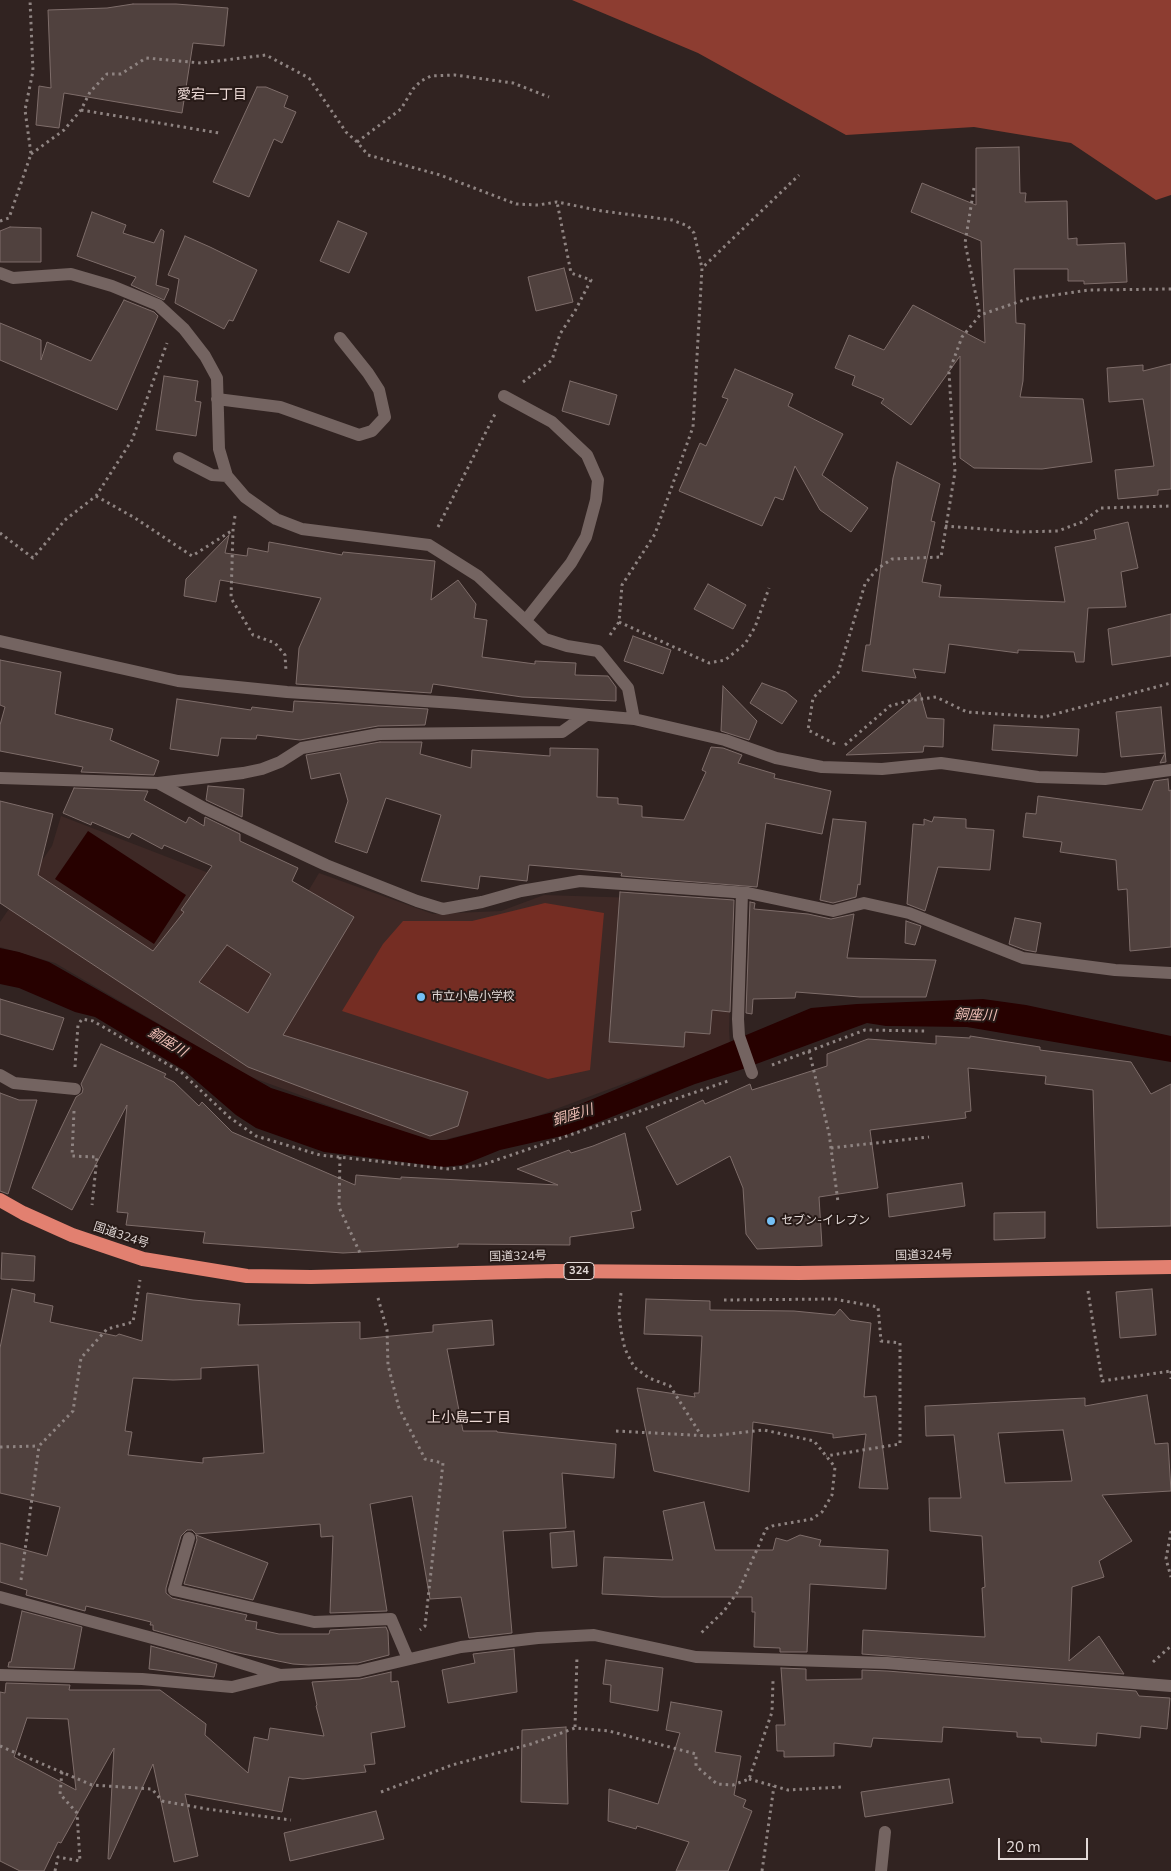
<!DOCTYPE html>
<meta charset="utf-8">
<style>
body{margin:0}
#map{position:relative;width:1171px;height:1871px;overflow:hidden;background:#312321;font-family:"Nunito Sans",sans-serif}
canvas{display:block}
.scale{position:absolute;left:998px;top:1838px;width:90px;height:22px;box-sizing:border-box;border:2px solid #e2d9d7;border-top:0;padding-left:6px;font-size:15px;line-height:18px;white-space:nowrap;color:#e2d9d7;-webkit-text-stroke:4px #271a17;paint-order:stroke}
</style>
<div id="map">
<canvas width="1171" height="1871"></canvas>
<div class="scale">20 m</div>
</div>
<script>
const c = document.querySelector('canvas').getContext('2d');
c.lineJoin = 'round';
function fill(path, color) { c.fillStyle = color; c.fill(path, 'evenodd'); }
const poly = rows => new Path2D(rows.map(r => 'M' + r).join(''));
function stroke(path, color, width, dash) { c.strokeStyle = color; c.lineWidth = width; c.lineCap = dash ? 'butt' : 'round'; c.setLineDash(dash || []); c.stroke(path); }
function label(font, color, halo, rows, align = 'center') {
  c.font = font + ' "Nunito Sans","Noto Sans JP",sans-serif'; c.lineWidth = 4; c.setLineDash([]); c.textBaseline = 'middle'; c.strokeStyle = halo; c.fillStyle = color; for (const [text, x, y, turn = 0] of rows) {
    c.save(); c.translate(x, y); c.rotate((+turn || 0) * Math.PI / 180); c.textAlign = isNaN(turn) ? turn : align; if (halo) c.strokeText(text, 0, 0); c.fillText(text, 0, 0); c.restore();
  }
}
fill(poly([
 [61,816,214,875,300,905,319,873,433,914,501,911,544,895,733,901,729,1031,730,1044,532,1118,431,1143,248,1076,55,963,0,947,0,922,52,846]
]), '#3e2926');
fill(poly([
 [545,903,604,913,590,1070,548,1079,342,1011,383,944,403,921,472,921]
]), '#752d23');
fill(poly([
 [572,0,1171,0,1171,195,1156,200,1071,143,974,127,846,135,698,53]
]), '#8d3d31');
fill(poly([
 [88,831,186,895,154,944,55,879],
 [0,948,19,952,49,962,271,1088,431,1140,446,1140,576,1106,811,1008,857,1004,983,999,1026,1005,1171,1036,1171,1062,967,1027,886,1026,867,1023,740,1070,695,1084,566,1135,500,1150,463,1165,443,1167,324,1152,256,1128,236,1115,185,1071,95,1017,75,1012,19,988,0,984]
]), '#270100');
const building = poly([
 [133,4,176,4,228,8,224,46,193,43,182,113,64,93,59,128,36,125,39,86,51,88,48,10,107,8,133,4],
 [257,87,266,87,288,96,284,107,296,112,282,143,274,139,249,197,213,182,257,87],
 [1019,147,1020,193,1026,193,1025,202,1067,201,1068,239,1077,238,1077,245,1125,243,1127,282,1084,284,1084,281,1068,281,1068,269,1014,269,1016,323,1025,324,1023,381,1020,397,1083,399,1092,462,1042,469,974,468,960,458,960,356,911,425,881,403,884,399,852,385,855,376,835,368,849,335,884,350,913,305,985,343,981,241,911,212,922,183,976,205,976,148,1019,147],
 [92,212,126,225,123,233,154,243,161,229,164,231,156,285,169,289,164,300,131,285,136,277,77,256,92,212],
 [338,221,367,233,349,273,320,261,338,221],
 [10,227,41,228,41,262,0,262,0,231,10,227],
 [185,236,210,247,257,270,233,321,229,320,224,329,175,303,179,279,168,275,185,236],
 [564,268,573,302,536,311,528,277,564,268],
 [124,300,154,312,158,316,117,410,0,360,0,323,41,340,41,360,47,342,91,361,124,300],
 [1171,364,1171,489,1158,490,1158,495,1118,499,1115,470,1154,466,1143,399,1109,402,1107,368,1143,365,1143,371,1171,364],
 [735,369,793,394,788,406,843,434,822,475,868,508,851,532,820,510,795,466,783,500,775,497,762,526,679,491,700,443,706,446,728,399,722,397,735,369],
 [164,376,198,381,195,401,201,402,196,436,156,430,164,376],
 [570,381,617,395,609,425,562,411,570,381],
 [897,462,940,484,931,521,935,522,922,582,941,585,939,597,1065,602,1055,547,1096,539,1094,530,1128,522,1138,568,1121,572,1126,607,1088,608,1084,662,1076,662,1074,652,1018,650,1018,653,949,644,945,673,913,669,916,678,862,671,866,645,870,645,893,478,897,462],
 [229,535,225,553,247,556,248,548,268,552,269,542,342,555,343,552,435,561,431,600,458,580,476,604,474,618,487,620,482,657,535,664,535,661,576,663,575,675,608,676,616,687,616,701,522,697,433,684,431,693,296,684,299,648,321,598,220,580,216,602,184,596,186,579,229,535],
 [708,584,746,605,733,629,694,609,708,584],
 [1171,614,1171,656,1112,665,1108,629,1171,614],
 [633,636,671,650,663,674,624,661,633,636],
 [0,660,61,672,55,714,113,729,110,740,159,761,154,775,81,772,83,767,0,751,0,725,5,707,0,705,0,660],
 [762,683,786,692,797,701,782,724,750,703,762,683],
 [723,686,757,721,749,740,721,731,723,686],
 [920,693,927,718,944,719,943,747,924,746,923,752,846,755,920,693],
 [177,699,251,710,252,707,293,712,294,701,428,709,425,725,378,726,300,740,257,735,256,739,221,738,218,756,170,749,177,699],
 [1161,707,1166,762,1160,763,1165,753,1121,757,1116,712,1161,707],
 [994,725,1079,729,1077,756,992,750,994,725],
 [380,742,422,742,420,754,471,768,472,750,550,756,550,748,598,749,597,797,618,798,618,804,642,806,642,817,684,820,706,772,702,770,711,747,723,748,742,755,738,763,775,774,774,778,831,791,822,834,766,823,757,887,621,876,622,873,529,865,527,881,480,876,478,889,421,881,441,815,386,798,367,853,335,842,348,801,340,773,311,779,306,755,380,742],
 [1168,779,1169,791,1171,790,1171,947,1130,951,1127,889,1118,890,1116,860,1060,852,1062,842,1023,837,1026,813,1036,814,1038,796,1142,810,1154,781,1168,779],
 [208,786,244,789,242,817,206,800,208,786],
 [74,788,148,791,144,800,186,823,189,817,204,826,205,817,240,834,240,841,298,868,292,881,354,917,283,1035,468,1092,458,1126,430,1136,248,1067,0,903,0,801,53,814,38,875,153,951,184,912,181,910,212,866,164,845,162,849,132,833,129,838,92,822,91,825,63,813,74,788],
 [227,945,271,974,248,1013,199,982,227,945],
 [934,817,966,819,966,828,994,830,990,870,938,867,925,911,907,904,913,824,924,825,924,819,932,822,934,817],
 [833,819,866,822,860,885,858,884,856,897,833,903,820,900,833,819],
 [620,892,734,900,730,1012,712,1010,710,1034,685,1032,684,1047,609,1042,620,892],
 [750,902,755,903,754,909,808,914,831,919,854,914,847,958,936,960,926,997,860,997,796,992,795,998,753,999,752,1014,746,1013,750,902],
 [1015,918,1041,923,1036,952,1025,950,1009,944,1015,918],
 [906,921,921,926,915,945,905,943,906,921],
 [0,999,64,1018,53,1050,0,1034,0,999],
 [936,1036,970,1038,970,1036,1040,1047,1040,1050,1131,1062,1151,1094,1171,1084,1171,1226,1097,1228,1093,1090,1045,1084,1046,1076,968,1068,971,1111,965,1112,966,1118,870,1130,878,1188,819,1197,822,1246,757,1249,746,1234,743,1188,730,1156,677,1185,646,1127,703,1100,705,1104,750,1084,752,1090,827,1066,827,1054,868,1039,936,1044,936,1036],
 [101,1044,166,1074,164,1077,174,1082,199,1106,202,1102,232,1132,355,1185,356,1175,401,1179,401,1177,558,1185,517,1169,569,1150,571,1153,593,1146,625,1133,641,1210,631,1212,634,1228,570,1237,570,1245,458,1244,458,1247,343,1253,203,1243,205,1232,126,1225,128,1213,117,1212,127,1105,72,1210,32,1188,76,1097,82,1093,83,1089,81,1084,101,1044],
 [0,1093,19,1100,37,1100,8,1194,0,1191,0,1093],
 [962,1183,965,1206,889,1217,887,1194,962,1183],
 [1045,1212,1045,1238,994,1240,994,1213,1045,1212],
 [2,1253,35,1256,34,1281,1,1279,2,1253],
 [12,1289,35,1294,34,1302,53,1306,50,1322,116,1336,119,1334,142,1341,147,1293,193,1300,240,1304,238,1325,360,1322,360,1339,433,1332,433,1325,492,1320,494,1345,447,1349,463,1431,497,1431,497,1432,616,1444,614,1478,562,1473,566,1528,503,1531,512,1633,469,1638,461,1597,430,1599,412,1496,370,1504,387,1611,330,1613,333,1536,321,1537,320,1524,196,1534,192,1530,187,1530,181,1536,166,1588,166,1593,172,1598,247,1615,245,1620,257,1622,256,1629,279,1634,329,1634,330,1630,386,1627,388,1632,389,1655,358,1663,309,1665,293,1664,233,1652,153,1630,153,1625,150,1625,151,1622,86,1606,85,1611,26,1595,27,1590,0,1582,0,1543,47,1556,60,1507,0,1493,0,1348,12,1289],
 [258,1365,264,1453,203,1458,203,1463,128,1455,132,1432,125,1431,133,1378,173,1380,201,1379,201,1368,258,1365],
 [1152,1289,1156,1335,1120,1338,1116,1292,1152,1289],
 [646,1299,710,1301,710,1310,794,1311,835,1315,840,1309,850,1320,871,1323,864,1397,876,1396,888,1489,859,1488,866,1434,833,1438,833,1434,753,1422,749,1492,654,1471,637,1388,695,1397,694,1393,699,1393,702,1336,644,1334,646,1299],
 [1147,1395,1155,1444,1168,1443,1171,1491,1102,1495,1132,1541,1099,1561,1104,1577,1072,1587,1069,1661,1099,1636,1124,1674,862,1654,863,1630,985,1637,982,1588,985,1587,982,1536,930,1531,929,1498,961,1498,954,1435,926,1436,925,1406,1085,1398,1085,1406,1147,1395],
 [1063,1430,1072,1481,1005,1483,998,1433,1063,1430],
 [704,1502,715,1550,773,1550,776,1538,787,1541,800,1535,821,1540,819,1546,888,1550,886,1589,810,1584,807,1652,780,1652,780,1648,754,1647,755,1612,752,1612,752,1597,662,1597,602,1594,604,1557,673,1560,663,1511,704,1502],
 [574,1531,577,1566,552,1568,550,1533,574,1531],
 [196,1535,268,1563,253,1600,184,1584,197,1540,196,1535],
 [22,1611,82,1627,74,1669,8,1667,9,1662,11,1662,22,1611],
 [151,1646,217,1664,214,1677,149,1669,151,1646],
 [514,1649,517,1692,448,1703,442,1670,475,1663,473,1654,514,1649],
 [606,1660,663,1668,658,1711,610,1702,611,1685,603,1684,606,1660],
 [781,1668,806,1669,806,1680,862,1679,862,1670,887,1671,1136,1691,1139,1696,1170,1698,1167,1729,1141,1726,1140,1738,1097,1733,1096,1746,1041,1742,1041,1738,1017,1737,1017,1732,943,1727,942,1742,873,1738,871,1747,834,1743,834,1756,784,1757,784,1751,777,1751,776,1725,785,1725,781,1668],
 [391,1672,391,1682,398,1681,405,1727,371,1733,375,1764,364,1765,366,1772,303,1779,289,1777,282,1812,185,1794,198,1856,174,1862,153,1764,110,1859,108,1859,114,1748,61,1843,58,1842,44,1871,20,1871,0,1861,0,1692,5,1693,6,1683,70,1685,69,1690,160,1690,206,1724,205,1735,248,1773,254,1737,268,1740,270,1728,324,1736,316,1706,317,1705,312,1682,360,1679,391,1672],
 [27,1718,68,1719,76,1790,14,1757,27,1718],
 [671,1702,722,1711,715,1752,741,1756,734,1795,746,1800,743,1807,752,1811,728,1871,676,1871,689,1842,637,1826,636,1829,608,1821,609,1789,658,1804,680,1733,666,1730,671,1702],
 [566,1727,568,1804,521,1802,522,1730,566,1727],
 [949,1779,953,1803,865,1817,861,1792,949,1779],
 [376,1811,384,1839,290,1861,284,1833,376,1811]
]);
fill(building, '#50413e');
stroke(building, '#7e6d6a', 1);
stroke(poly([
 [81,110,219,133],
 [357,142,401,109,413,89,421,81,431,76,455,75,513,83,549,97],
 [31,154,64,130,81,110,90,92,107,74,121,74,146,58,201,63,266,55,309,78,346,132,357,142,368,155,440,175,516,204,538,205,557,202,602,211,672,220,688,226,694,233,702,268],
 [974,188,965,243,980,315],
 [0,221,9,218,31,154,25,110,33,71,30,0],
 [523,382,552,360,560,334,575,311,591,280,571,273,557,202],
 [96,496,135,518,192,556,233,530],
 [235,516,233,530,231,598,253,635,275,643,285,655,286,671],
 [945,526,1020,532,1058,531,1082,522,1101,508,1171,506],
 [438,527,495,414],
 [0,533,33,558,65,520,96,496,132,440,167,343],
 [619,622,709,663,725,660,745,644,755,627,769,588],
 [610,635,619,622,622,585,655,534,693,427,702,268,799,175],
 [835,744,808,730,813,698,838,673,865,584,877,569,892,559,941,557,955,472,949,372,962,337,980,315,1027,299,1089,290,1171,289],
 [845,745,890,706,908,701,936,697,967,712,1044,717,1171,683],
 [809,1051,829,1133,838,1202],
 [772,1065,865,1030,925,1031],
 [75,1067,78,1025,82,1019,93,1021,181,1072,229,1117,256,1136,320,1155,449,1169,482,1165,731,1080],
 [74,1111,72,1156,97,1157,92,1205],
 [831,1148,929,1137],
 [340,1157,339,1207,360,1253],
 [1088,1291,1102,1381,1171,1371],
 [621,1293,619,1312,621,1331,625,1349,634,1367,649,1378,670,1386,701,1435],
 [378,1298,387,1330,388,1365,399,1408,425,1459,443,1463,425,1626,420,1630],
 [724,1300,834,1299,878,1307,881,1341,900,1343,900,1444,826,1456],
 [1171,1371,1171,1379],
 [616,1431,710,1436,764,1430,814,1441,835,1467,832,1495,822,1512,812,1519,772,1526,766,1529,739,1590,724,1611,699,1635],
 [0,1447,39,1446],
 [1171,1531,1166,1559,1171,1577],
 [21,1580,39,1446,73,1411,81,1358,107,1329,133,1322,140,1280],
 [1153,1662,1171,1646],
 [575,1727,577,1656],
 [0,1746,92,1785,152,1789,162,1801,207,1809,291,1820],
 [749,1779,788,1790,841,1787],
 [381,1792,452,1765,531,1744,575,1728,609,1731,696,1754,696,1766,717,1784,733,1785,749,1779,772,1712,773,1681],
 [55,1871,58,1857,80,1861,77,1813,60,1794,62,1771],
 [762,1871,774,1786]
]), '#8f8482', 3, [2.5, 4]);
stroke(poly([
 [0,273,13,278,71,274,112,286,158,305,184,329,205,356,217,378,219,449,227,476,245,497,276,519,302,529,429,545,478,576,545,639,567,646,598,651,628,688,634,719],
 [504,396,552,422,587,455,598,480,596,500,586,537,571,563,526,620],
 [217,399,280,407,359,435,372,431,385,417,379,390,368,373,340,338],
 [179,458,212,475,227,476],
 [0,641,178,681,287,692,455,703,634,719,725,740,776,758,822,767,882,769,941,763,1038,777,1105,779,1171,770],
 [0,778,158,783,204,808,326,865,417,901,443,909,482,902,521,891,580,881,748,893,833,911,864,903,909,913,1023,958,1115,970,1171,973],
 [158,783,243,773,262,769,280,762,302,748,379,734,562,732,586,715],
 [742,893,738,1019,739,1036,752,1073],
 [0,1075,14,1083,75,1089],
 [189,1538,174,1590,314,1622,391,1619,408,1659],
 [0,1597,212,1654,280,1675],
 [0,1675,142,1679,232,1687,280,1675,359,1671,461,1647,538,1638,594,1635,696,1657,887,1663,1171,1686],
 [881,1871,885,1832]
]), '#746461', 12);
stroke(poly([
 [0,1200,23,1213,72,1235,143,1259,247,1276,311,1277,556,1271,799,1273,1171,1267]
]), '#e28070', 14);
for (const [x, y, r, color] of [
 [421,997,5,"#74c0f6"],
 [771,1221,5,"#74c0f6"]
]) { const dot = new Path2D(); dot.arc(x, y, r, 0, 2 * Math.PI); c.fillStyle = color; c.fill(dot); stroke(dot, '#271a17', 2); }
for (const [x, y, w] of [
 [579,1271,30]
]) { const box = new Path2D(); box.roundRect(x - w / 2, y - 8.5, w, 17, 4); c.fillStyle = '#271a17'; c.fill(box); stroke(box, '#e2d9d7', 1); }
label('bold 11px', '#e2d9d7', null, [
 ["324",579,1271]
]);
label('12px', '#e2d9d7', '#271a17', [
 ["市立小島小学校",431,997],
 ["セブン-イレブン",781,1221]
], 'left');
label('12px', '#e2d9d7', '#271a17', [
 ["国道324号",121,1236,18],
 ["国道324号",924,1256,-1],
 ["国道324号",518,1257,-1]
]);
label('14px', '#eddad6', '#271a17', [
 ["愛宕一丁目",212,96],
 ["上小島二丁目",469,1419]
]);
label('italic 14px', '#efbfb6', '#271a17', [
 ["銅座川",975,1016,2],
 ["銅座川",167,1043,31],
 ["銅座川",573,1116,-17]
]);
</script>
